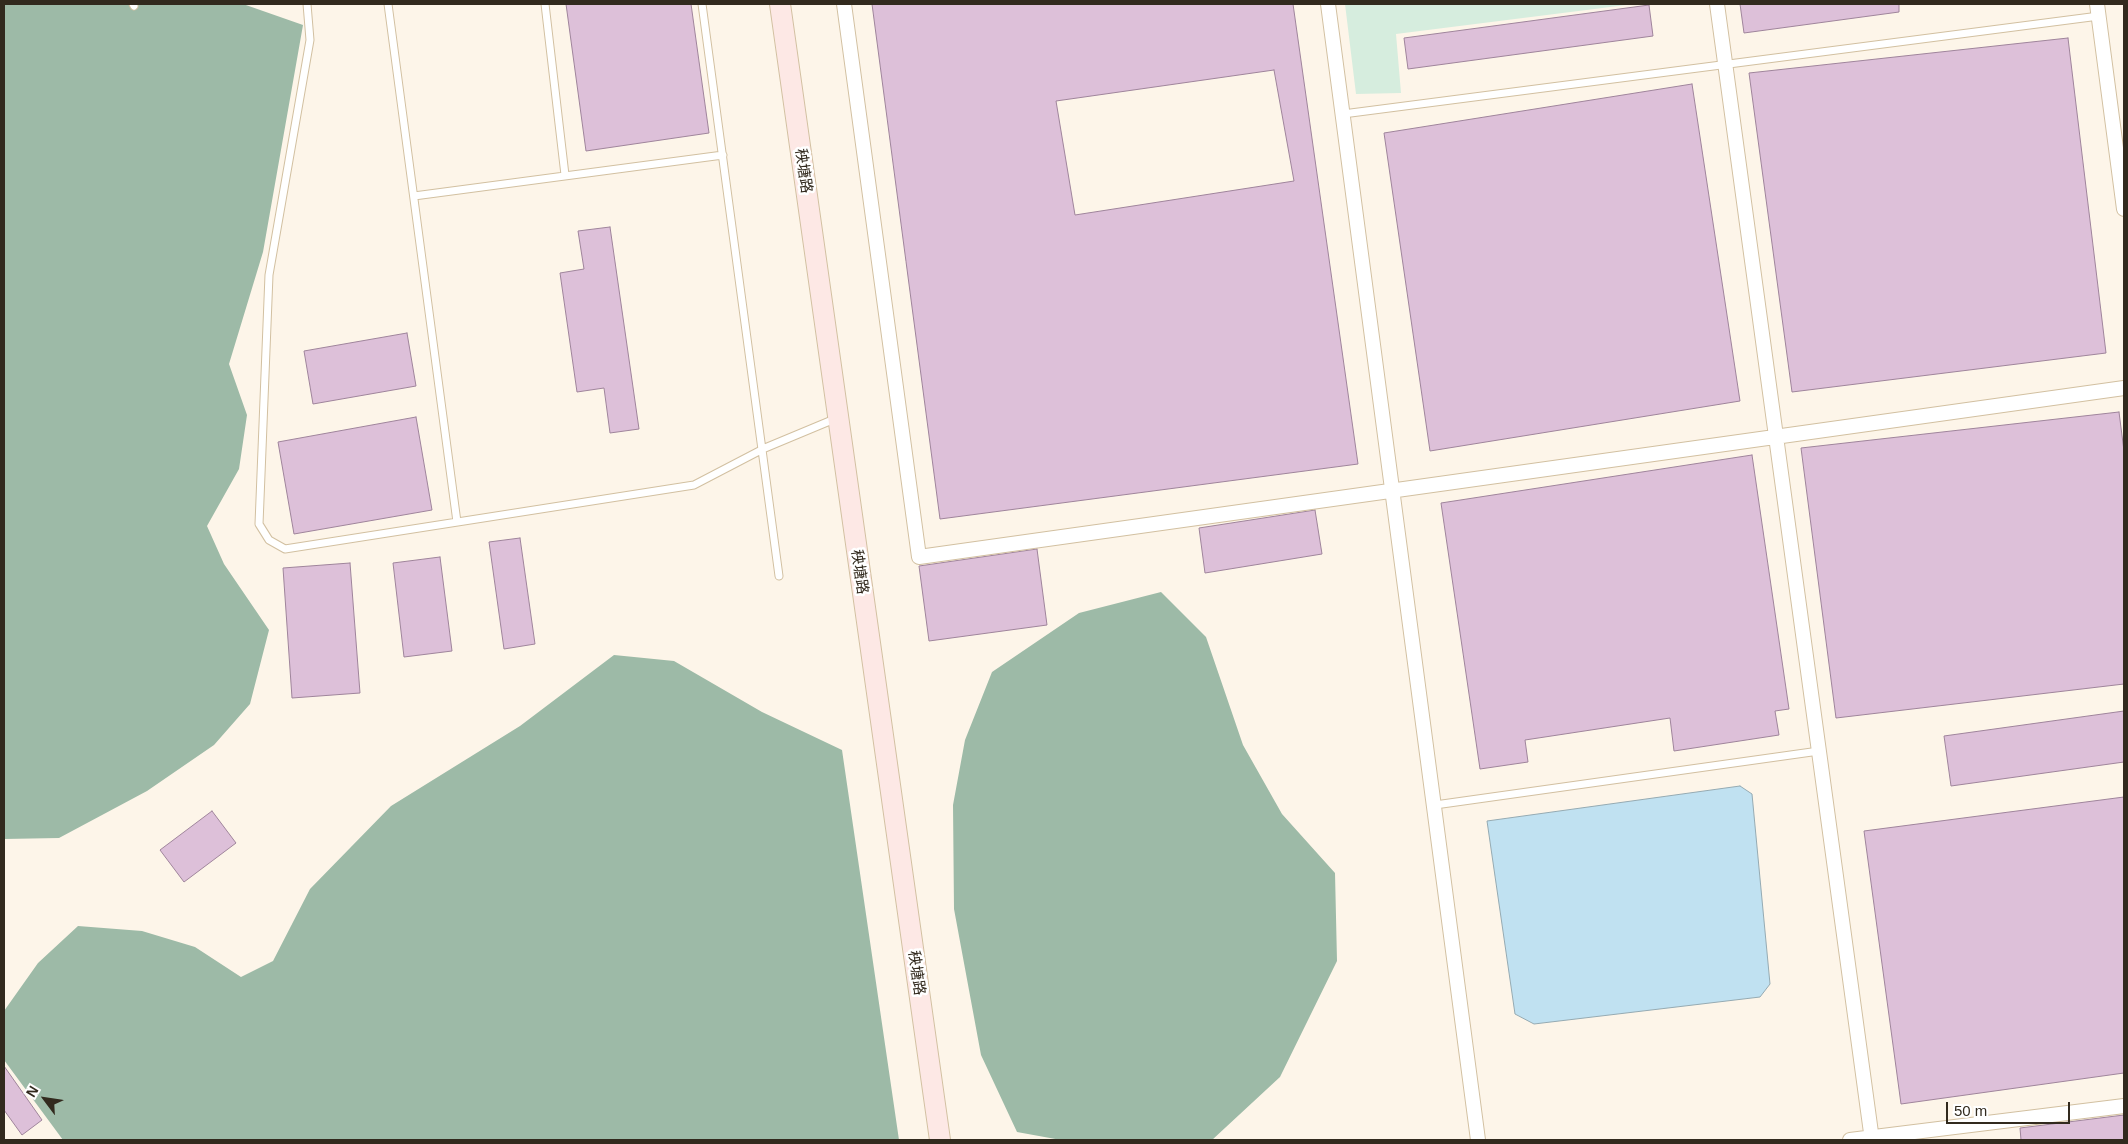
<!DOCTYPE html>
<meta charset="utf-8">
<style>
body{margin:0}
#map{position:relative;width:2128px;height:1144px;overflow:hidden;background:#fdf5e9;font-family:Arial,sans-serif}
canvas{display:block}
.frame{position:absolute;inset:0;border:5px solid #322a1e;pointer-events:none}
.north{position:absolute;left:20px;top:1074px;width:50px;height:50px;-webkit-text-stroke:4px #fff;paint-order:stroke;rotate:301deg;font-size:14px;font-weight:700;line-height:20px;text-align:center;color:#322a1e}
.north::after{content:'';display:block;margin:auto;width:18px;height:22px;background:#322a1e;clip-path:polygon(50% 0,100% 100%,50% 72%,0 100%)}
.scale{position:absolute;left:1946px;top:1102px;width:124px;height:22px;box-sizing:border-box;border:2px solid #322a1e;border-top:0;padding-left:6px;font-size:15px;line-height:18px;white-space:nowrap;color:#322a1e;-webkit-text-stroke:4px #fff;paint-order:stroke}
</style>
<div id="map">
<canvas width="2128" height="1144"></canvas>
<div class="frame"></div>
<div class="north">N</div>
<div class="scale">50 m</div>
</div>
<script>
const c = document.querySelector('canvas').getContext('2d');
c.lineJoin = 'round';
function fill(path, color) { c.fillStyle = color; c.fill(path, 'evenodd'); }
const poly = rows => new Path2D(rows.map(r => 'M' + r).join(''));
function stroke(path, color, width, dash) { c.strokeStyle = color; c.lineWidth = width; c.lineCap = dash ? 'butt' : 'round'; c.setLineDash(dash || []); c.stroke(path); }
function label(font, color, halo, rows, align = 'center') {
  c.font = font + ' Arial,"Noto Sans SC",sans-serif'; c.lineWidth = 5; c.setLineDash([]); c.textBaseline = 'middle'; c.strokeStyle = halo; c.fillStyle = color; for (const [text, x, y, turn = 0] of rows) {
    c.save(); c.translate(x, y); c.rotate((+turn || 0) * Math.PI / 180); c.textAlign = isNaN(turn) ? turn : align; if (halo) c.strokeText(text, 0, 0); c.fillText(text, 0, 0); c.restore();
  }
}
fill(poly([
 [1345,4,1634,4,1396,34,1401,93,1356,94]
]), '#d6edde');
fill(poly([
 [4,4,243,4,303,25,263,252,229,364,247,415,239,469,207,526,224,564,269,630,250,704,214,745,147,791,59,838,4,839],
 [1161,592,1206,637,1243,745,1282,814,1335,873,1337,961,1280,1077,1212,1140,1061,1140,1017,1132,981,1055,954,909,953,805,965,740,992,672,1079,613],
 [614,655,674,661,762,712,842,750,899,1140,63,1140,4,1060,4,1011,38,963,78,926,142,931,195,947,241,977,273,961,310,889,391,806,520,726]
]), '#9dbaa7');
const water = poly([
 [1740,786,1752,794,1770,984,1760,997,1534,1024,1515,1014,1487,821,1740,786]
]);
fill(water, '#c0e1f1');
stroke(water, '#95aab2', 1);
const building = poly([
 [566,4,691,4,709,133,586,151,566,4],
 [872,4,1293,4,1358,464,940,519,872,4],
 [1274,70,1294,181,1075,215,1056,101,1274,70],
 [1740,4,1899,4,1899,12,1744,33,1740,4],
 [1649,5,1653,36,1408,69,1404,38,1649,5],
 [2068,38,2106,353,1792,392,1749,73,2068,38],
 [1692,84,1740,401,1430,451,1384,133,1692,84],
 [610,227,639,429,610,433,604,388,577,392,560,273,584,269,578,231,610,227],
 [407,333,416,386,313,404,304,351,407,333],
 [2119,412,2124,451,2124,684,1836,718,1801,448,2119,412],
 [416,417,432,510,294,534,278,442,416,417],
 [1752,455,1789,709,1775,711,1779,735,1674,751,1670,718,1525,740,1528,762,1480,769,1441,503,1752,455],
 [1315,510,1322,554,1205,573,1199,528,1315,510],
 [520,538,535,644,504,649,489,542,520,538],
 [1037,549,1047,625,929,641,919,566,1037,549],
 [440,557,452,651,404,657,393,563,440,557],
 [350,563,360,693,292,698,283,568,350,563],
 [2124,711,2124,762,1951,786,1944,736,2124,711],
 [2124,797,2124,1073,1901,1104,1864,831,2124,797],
 [212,811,236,843,184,882,160,850,212,811],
 [4,1066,42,1120,22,1135,4,1110,4,1066],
 [2124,1115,2124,1140,2021,1140,2020,1128,2124,1115]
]);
fill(building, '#ddc0d9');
stroke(building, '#9f849b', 1);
const lane = poly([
 [133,4,134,6],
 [307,4,310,40,269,275,259,524,269,540,285,549,694,485,765,448,837,418],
 [388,4,457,522],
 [545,4,565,175],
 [702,4,779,576],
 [1343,114,2099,16],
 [414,196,723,155],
 [1435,805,1819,751]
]);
const street = poly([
 [844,4,919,557,2124,388],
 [1328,4,1478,1140],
 [1717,4,1872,1140],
 [2097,4,2124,209],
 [1850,1140,2124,1106]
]);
const secondary = poly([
 [780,4,940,1140]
]);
stroke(lane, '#d2c0a1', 9);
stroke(street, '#d2c0a1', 16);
stroke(secondary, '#d2c0a1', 22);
stroke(lane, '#fff', 7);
stroke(street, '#fff', 14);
stroke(secondary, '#fde8e5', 20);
label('15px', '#322a1e', '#fff', [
 ["秧塘路",803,171,82],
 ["秧塘路",859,572,82],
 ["秧塘路",916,973,82]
]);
</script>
